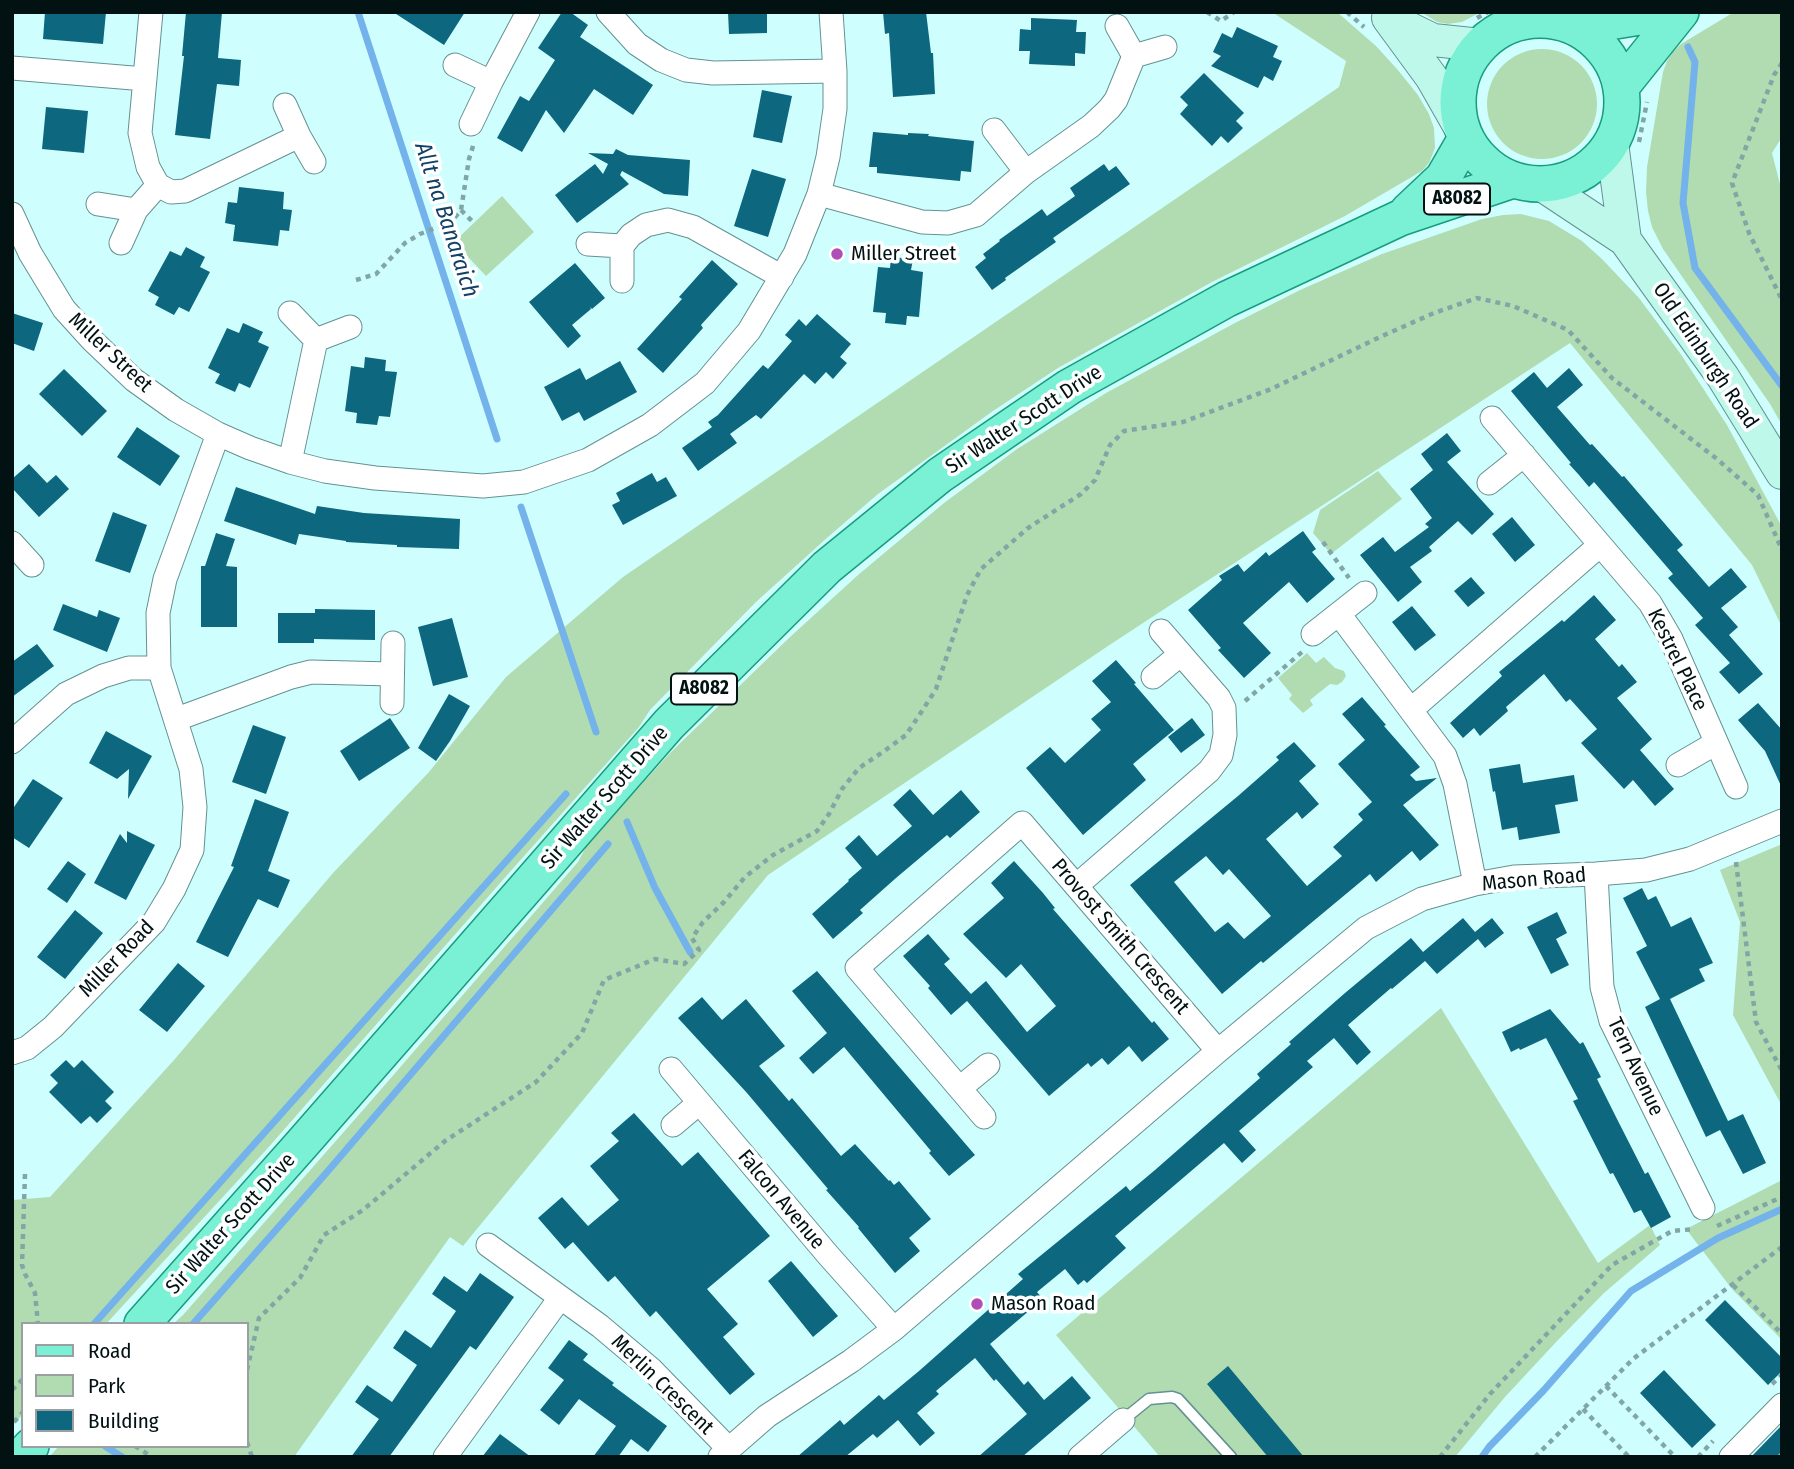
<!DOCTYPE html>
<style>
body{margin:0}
#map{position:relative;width:1794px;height:1469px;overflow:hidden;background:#cefffe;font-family:"Fira Sans Condensed",sans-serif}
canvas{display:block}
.frame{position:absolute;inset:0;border:14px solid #021213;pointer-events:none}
.legend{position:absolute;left:21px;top:1322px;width:228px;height:126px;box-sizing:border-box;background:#fff;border:2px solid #9aa0a1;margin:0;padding:9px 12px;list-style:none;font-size:21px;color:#021213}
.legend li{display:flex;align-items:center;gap:14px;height:35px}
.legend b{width:35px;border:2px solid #9aa0a1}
</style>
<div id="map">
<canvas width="1794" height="1469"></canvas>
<div class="frame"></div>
<ul class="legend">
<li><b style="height:9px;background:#7af1d4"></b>Road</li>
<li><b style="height:19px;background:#b1dcb1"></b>Park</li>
<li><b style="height:19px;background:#0d677f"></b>Building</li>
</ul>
</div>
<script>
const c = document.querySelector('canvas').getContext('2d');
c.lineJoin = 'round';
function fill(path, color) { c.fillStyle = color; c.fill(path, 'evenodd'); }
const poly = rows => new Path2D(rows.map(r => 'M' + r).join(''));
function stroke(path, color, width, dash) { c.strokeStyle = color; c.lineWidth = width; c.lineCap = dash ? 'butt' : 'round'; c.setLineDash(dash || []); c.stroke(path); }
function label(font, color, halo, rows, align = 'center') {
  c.font = font + ' "Fira Sans Condensed",sans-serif'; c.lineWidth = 7; c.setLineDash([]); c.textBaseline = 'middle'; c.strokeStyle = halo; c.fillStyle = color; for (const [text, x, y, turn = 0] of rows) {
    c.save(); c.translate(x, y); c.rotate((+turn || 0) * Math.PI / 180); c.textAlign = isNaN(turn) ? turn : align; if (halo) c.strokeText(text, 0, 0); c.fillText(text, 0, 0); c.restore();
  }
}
fill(poly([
 [1272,12,1337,12,1376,46,1397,69,1418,95,1429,114,1434,128,1435,148,1429,163,1422,171,1345,216,1212,282,1058,368,993,411,878,494,828,537,756,602,650,710,639,727,509,873,267,1149,106,1324,23,1324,23,1414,12,1426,12,1200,50,1197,174,1060,333,873,429,772,506,677,623,577,1339,87,1346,61],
 [1421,12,1481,12,1462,22,1448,24,1437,22],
 [1734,12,1782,12,1782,137,1772,153,1782,192,1782,425,1770,404,1663,249,1652,227,1648,211,1646,192,1647,167,1663,72,1667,61,1673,52,1681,44],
 '1487 104a55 55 0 1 1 110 0a55 55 0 1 1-110 0Z',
 [502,196,534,232,486,276,454,242],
 [1521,214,1549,221,1582,241,1602,259,1639,298,1680,353,1727,425,1782,527,1782,627,1752,565,1570,343,1108,646,768,875,463,1246,450,1237,294,1457,49,1457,59,1446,247,1446,247,1324,173,1324,183,1315,370,1102,578,862,588,843,671,752,790,637,858,575,944,503,1017,449,1106,393,1233,324,1300,290,1382,254,1482,219,1503,215],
 [1378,471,1402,499,1331,554,1313,533,1320,510],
 [1307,653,1316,663,1324,657,1335,668,1344,671,1346,676,1342,682,1337,685,1330,684,1310,700,1313,705,1303,713,1289,699,1292,695,1278,678],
 [1782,844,1782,1106,1733,1015,1740,922,1720,870],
 [1441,1008,1598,1263,1650,1225,1660,1245,1604,1293,1558,1340,1505,1397,1455,1457,1160,1457,1056,1335],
 [1782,1180,1782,1340,1732,1289,1686,1229]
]), '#b1dcb1');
stroke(poly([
 [358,12,497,439],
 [1688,47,1695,62,1683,203,1695,268,1782,386],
 [521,507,596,732],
 [627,822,655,888,690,952],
 [94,1324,566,794],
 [193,1324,328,1171,608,844],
 [105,1446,122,1457],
 [1482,1457,1489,1447,1544,1390,1631,1291,1718,1238,1782,1209]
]), '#73b2eb', 7);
fill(poly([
 [45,12,106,12,103,44,43,39],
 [186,12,222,12,218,58,241,60,239,86,217,84,210,139,175,135,184,56,182,56],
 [393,12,465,12,444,45],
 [562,12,570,12,588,25,580,37,653,85,633,115,594,89,564,133,546,110,522,152,497,138,520,96,529,101,555,60,538,48],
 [728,12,767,12,767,33,729,34],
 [883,12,926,12,931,53,933,53,935,94,893,97,889,33,885,34],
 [1031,18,1077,20,1076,32,1086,32,1085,54,1075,53,1075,66,1029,64,1030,51,1019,51,1020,29,1031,30],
 [1237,27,1278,46,1273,57,1282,61,1273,81,1264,76,1258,88,1211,66,1221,56,1213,52,1222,33,1232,38],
 [1204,73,1244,113,1236,121,1243,128,1228,143,1221,136,1212,146,1180,114,1188,105,1180,97],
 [762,90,792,96,782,143,753,137],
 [46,107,88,111,84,153,42,149],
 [873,132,908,135,908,133,929,134,928,136,974,141,971,172,961,171,960,181,877,173,877,167,869,167],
 [616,149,628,155,690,160,688,196,664,194,622,171,620,175,629,184,577,223,555,195,595,164,603,174,608,164,588,153,613,154],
 [1104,164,1109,171,1116,166,1130,184,1053,238,1056,242,1005,278,1006,280,992,290,975,267,986,258,983,254,1000,241,999,240,1042,209,1047,216,1075,196,1070,188],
 [752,169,786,179,768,237,734,226],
 [239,187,284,192,283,209,292,210,289,231,280,230,278,246,233,241,235,225,225,223,228,202,237,203],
 [186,247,205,257,200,267,210,272,189,312,179,307,174,315,155,305,159,297,148,291,170,251,181,256],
 [891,257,913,259,911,270,923,272,919,317,907,316,906,325,885,323,886,313,873,312,878,267,890,268],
 [712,260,738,284,701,325,703,328,663,373,637,349,682,299,679,297],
 [575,263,605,298,592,309,590,307,591,309,572,325,581,336,568,348,529,302],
 [12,313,43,323,34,351,12,343],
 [817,314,851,344,840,357,847,363,833,379,826,372,815,384,804,374,761,419,756,415,730,434,737,443,698,471,682,448,712,427,708,422,718,415,763,365,768,369,792,341,785,335,799,319,806,326],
 [243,323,263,332,258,342,269,347,250,388,239,383,235,392,215,383,220,374,208,368,227,328,239,333],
 [365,357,386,360,385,371,397,372,390,417,379,416,377,425,356,423,357,413,345,411,351,366,364,368],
 [620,361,637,392,584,421,579,412,562,421,544,387,580,368,586,380],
 [1569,368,1583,385,1557,407,1590,445,1592,444,1622,477,1624,476,1683,545,1677,550,1709,587,1731,568,1747,587,1721,608,1738,627,1729,635,1763,674,1739,694,1719,672,1730,663,1695,625,1703,618,1668,578,1673,574,1594,482,1589,487,1579,475,1569,464,1571,463,1511,391,1534,372,1547,388],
 [64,369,107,411,82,436,39,394],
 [137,427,180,456,160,486,117,457],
 [1447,433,1461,451,1447,462,1494,514,1472,535,1458,521,1429,547,1432,551,1410,567,1422,582,1398,602,1360,555,1383,537,1395,552,1429,527,1425,524,1432,518,1410,489,1433,470,1421,454],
 [29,464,47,483,56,475,69,489,39,517,12,488,12,479],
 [652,473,657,482,666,477,677,496,623,525,612,505,620,501,616,493],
 [236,487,315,514,317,506,364,513,460,519,459,549,397,547,397,545,346,542,346,541,299,534,296,545,224,521],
 [113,512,147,525,130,573,95,561],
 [1512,517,1535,545,1515,562,1492,534],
 [1303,531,1316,549,1312,552,1335,579,1307,603,1289,582,1243,623,1271,653,1244,678,1218,650,1221,648,1188,610,1222,580,1219,576,1238,564,1244,572,1266,552,1269,556],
 [216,533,235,539,226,566,237,567,237,627,201,627,201,566,205,566],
 [1471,577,1485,593,1468,607,1454,591],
 [1594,595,1616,620,1595,639,1619,667,1622,664,1637,682,1617,698,1652,739,1640,750,1674,789,1655,806,1633,780,1624,789,1581,743,1597,729,1570,699,1566,702,1544,674,1506,707,1508,711,1480,736,1474,728,1463,738,1450,723,1502,676,1499,672,1562,620,1564,622],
 [63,604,97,617,99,610,120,618,107,652,53,630],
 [1412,606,1436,635,1415,651,1392,622],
 [315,609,375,610,375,640,314,639,314,643,278,643,278,613,315,613],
 [452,618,468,677,433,686,418,627],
 [37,644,54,666,12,697,12,662],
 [1116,660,1136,683,1134,684,1174,730,1133,764,1146,780,1083,835,1026,768,1050,747,1065,763,1101,730,1091,719,1111,702,1092,681],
 [449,694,470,706,450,741,436,761,418,748],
 [1362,697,1386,725,1384,726,1420,767,1410,775,1416,781,1437,778,1403,805,1439,845,1420,861,1412,851,1376,882,1370,874,1263,963,1261,961,1222,994,1130,885,1238,796,1279,760,1276,757,1294,742,1316,766,1299,781,1319,804,1302,819,1297,812,1266,839,1307,886,1342,856,1333,847,1363,820,1358,814,1372,802,1338,764,1365,740,1342,714],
 [1206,856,1223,875,1229,869,1271,916,1244,939,1228,922,1215,932,1174,882],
 [1758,703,1782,730,1782,788,1765,751,1738,720],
 [390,718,410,748,359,781,340,751],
 [1192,718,1205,735,1181,753,1168,737],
 [253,725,286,737,266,794,232,782],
 [106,731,152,756,128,799,129,769,117,779,89,763],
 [1520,764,1523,783,1574,775,1578,801,1555,805,1560,833,1519,840,1517,827,1502,830,1495,791,1493,792,1489,769],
 [33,779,63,798,29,848,12,837,12,810],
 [910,789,933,815,961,790,980,812,950,838,947,835,896,878,860,910,863,913,833,939,812,914,849,881,848,880,862,868,845,848,859,835,877,856,912,826,893,805],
 [255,799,289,812,268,871,290,880,278,908,258,899,228,957,196,942,234,867,231,866],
 [127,831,155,845,126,900,94,883,120,834,127,843],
 [68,861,86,874,67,903,47,889],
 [1014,861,1043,893,1055,908,1053,909,1152,1023,1154,1021,1169,1039,1142,1062,1129,1046,1108,1065,1102,1058,1091,1067,1088,1063,1049,1096,967,1001,951,1015,928,988,930,986,903,956,928,934,950,959,944,964,971,994,986,981,1027,1032,1056,1006,1021,964,1006,978,963,934,1004,898,991,883],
 [1642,888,1648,900,1656,896,1671,927,1691,917,1713,963,1699,969,1705,981,1670,999,1728,1121,1743,1114,1766,1163,1743,1174,1720,1130,1706,1137,1645,1007,1660,999,1636,952,1647,946,1623,898],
 [75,910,103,933,65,979,37,957],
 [1557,912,1567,933,1556,939,1569,965,1551,974,1527,927],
 [1463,918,1475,932,1492,918,1504,933,1485,948,1478,939,1437,974,1425,961,1392,989,1391,988,1348,1025,1371,1052,1357,1065,1334,1038,1307,1061,1313,1067,1239,1131,1256,1150,1242,1163,1224,1143,1115,1236,1126,1248,1087,1283,1084,1280,1078,1285,1065,1269,1037,1292,1043,1299,990,1344,1024,1385,1028,1381,1044,1400,1072,1376,1091,1398,1022,1457,978,1457,1027,1414,996,1379,994,1381,975,1358,936,1391,939,1394,917,1413,935,1433,920,1446,898,1420,877,1438,873,1434,845,1457,797,1457,840,1420,844,1425,879,1395,884,1400,919,1371,1023,1279,1018,1274,1126,1186,1130,1191,1155,1170,1260,1078,1257,1074,1291,1044,1289,1042,1345,993,1411,938,1423,952],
 [178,963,205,986,167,1032,139,1010],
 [817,971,975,1155,949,1176,929,1153,931,1151,844,1047,813,1074,799,1058,827,1033,792,991],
 [702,997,722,1020,746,999,785,1046,759,1066,789,1101,792,1098,841,1156,855,1144,889,1181,890,1180,894,1185,899,1181,931,1219,909,1238,920,1251,895,1273,858,1228,859,1227,826,1190,828,1189,747,1093,678,1018],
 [1550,1009,1580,1044,1583,1042,1601,1077,1597,1079,1617,1119,1645,1174,1648,1172,1671,1217,1651,1228,1641,1210,1634,1213,1613,1173,1610,1174,1573,1101,1578,1099,1546,1038,1520,1050,1519,1048,1511,1052,1502,1032],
 [66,1060,74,1068,82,1060,114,1092,105,1101,112,1108,97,1123,90,1116,81,1124,49,1092,58,1083,50,1075],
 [634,1113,682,1166,698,1152,770,1236,707,1289,738,1324,723,1337,755,1374,730,1395,656,1311,650,1317,615,1276,608,1282,573,1242,565,1249,538,1218,562,1197,588,1226,619,1200,590,1166,619,1141,611,1133],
 [791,1261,838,1316,813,1337,768,1281],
 [480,1273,514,1297,476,1350,470,1346,389,1457,351,1457,379,1419,355,1402,367,1385,392,1402,417,1365,393,1348,405,1330,431,1348,456,1311,432,1294,444,1276,467,1292],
 [1725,1300,1782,1358,1782,1371,1768,1385,1705,1320],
 [569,1340,588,1354,583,1360,614,1383,612,1385,667,1426,648,1452,631,1439,618,1457,593,1457,616,1426,579,1399,559,1425,540,1410,564,1380,548,1368],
 [1228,1366,1304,1457,1268,1457,1207,1384],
 [1664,1370,1716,1425,1692,1448,1640,1393],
 [1782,1425,1782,1457,1751,1457],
 [500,1434,531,1457,482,1457]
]), '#0d677f');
const lane = poly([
 [1123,1420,1149,1399,1172,1397,1178,1399,1231,1457]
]);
const street = poly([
 [151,12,140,133,148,167,158,185,171,192,185,191,299,136],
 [608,12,637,44,661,60,686,70,713,73,835,71],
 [1548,12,1550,19],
 [1513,22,1516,12],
 [1117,26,1134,56,1165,47],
 [455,65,491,82],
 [12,68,145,79],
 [285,105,299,136,314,162],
 [471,124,491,82,528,12],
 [994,130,1026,172],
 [819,194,922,222,948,223,976,215,1026,172,1091,126,1109,109,1116,100,1134,56],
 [98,204,136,210],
 [12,214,30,253,64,309,93,341,134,380,176,410,218,434,250,448,290,462,325,471,375,478,483,486,524,482,588,460,650,425,705,383,749,331,795,254,819,194,828,157,835,109,835,71,831,12],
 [121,243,136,210,158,185],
 [588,244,622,246,622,281],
 [622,246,631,235,646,225,668,220,693,227,782,277],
 [290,313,316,340,350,327],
 [1492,418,1650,603,1671,639,1736,787],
 [290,462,316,340],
 [1489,483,1524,455],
 [12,543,32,565],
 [1339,614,1445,756,1455,784,1475,884],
 [1313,634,1365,593],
 [1153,677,1181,654],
 [392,703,393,643],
 [1412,709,1600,545],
 [177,719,291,677,311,672,392,674],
 [12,742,66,694,103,676,129,668,159,668],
 [1678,765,1716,743],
 [1596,874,1602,987,1611,1021,1703,1208],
 [1076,886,1209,771,1221,755,1225,735,1224,708,1219,698,1161,631],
 [12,1053,27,1048,53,1027,154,922,174,889,192,850,195,807,191,769,159,668,158,613,165,579,218,434],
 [671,1069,828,1255,894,1329],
 [960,1088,988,1065],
 [984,1117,857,968,1022,823,1218,1051],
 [673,1125,699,1103],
 [488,1245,600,1326,651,1369,728,1448],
 [445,1457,560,1298],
 [720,1457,767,1416,851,1361,894,1329,1218,1051,1366,928,1422,899,1475,884,1514,877,1596,874,1646,870,1690,859,1782,821],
 [1080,1457,1123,1420],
 [1731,1457,1782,1405]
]);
const secondary = poly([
 [1388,18,1432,78,1461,129],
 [1392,20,1433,40,1481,45],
 [1612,143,1625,240],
 [1542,185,1625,240,1723,377,1782,473]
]);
const primary = poly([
 '1458 102a82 82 0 1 1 164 0a82 82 0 1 1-164 0Z',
 [1578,27,1671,12],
 [1621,87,1681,12],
 [1408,211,1443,178,1465,140],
 [142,1324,301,1145,669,724,827,567,940,475,1069,387,1227,299,1400,218,1513,180],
 [21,1457,31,1446]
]);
stroke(lane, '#649191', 13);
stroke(street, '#649191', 25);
stroke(secondary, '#649191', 34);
stroke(primary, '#179c7e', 38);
stroke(poly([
 [1207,12,1221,21,1234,12],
 [1347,12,1364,27],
 [1477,18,1488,12],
 [1782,63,1774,75,1732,183,1749,233,1782,300],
 [1639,142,1647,102],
 [461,210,474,223],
 [356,280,376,274,405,243,420,234,451,222,461,210,469,159,474,143],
 [1323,542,1349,578],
 [1245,701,1302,652],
 [1736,862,1756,1022,1782,1071],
 [25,1174,22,1265,25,1274,35,1293,38,1324],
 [1717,1226,1782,1197],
 [1733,1285,1782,1334],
 [247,1370,259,1318,300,1278,324,1235,363,1210,445,1141,536,1082,582,1033,604,980,655,959,684,964,699,950,692,938,703,922,724,902,745,877,773,855,817,831,829,814,842,789,859,768,883,752,906,735,922,711,936,689,967,595,981,569,1028,528,1081,494,1095,480,1110,445,1124,431,1183,422,1271,389,1380,337,1434,313,1477,298,1513,306,1568,330,1612,378,1717,459,1758,495,1782,550],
 [1772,1384,1782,1375],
 [1606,1386,1675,1457],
 [12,1390,23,1379],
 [1583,1409,1629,1457],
 [14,1422,23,1412],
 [247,1442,252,1457],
 [135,1446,152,1457],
 [1440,1457,1490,1394,1612,1265,1672,1231,1695,1229],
 [1535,1457,1633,1359,1782,1247],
 [1698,1457,1713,1441],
 [1779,1457,1782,1454]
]), '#81a6a6', 4.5, [5, 5]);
stroke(lane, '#fff', 10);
stroke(street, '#fff', 23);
stroke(secondary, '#bdf8ea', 32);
stroke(primary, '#7af1d4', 35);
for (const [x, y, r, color] of [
 [837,254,7,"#ae4eb6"],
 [977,1304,7,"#ae4eb6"]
]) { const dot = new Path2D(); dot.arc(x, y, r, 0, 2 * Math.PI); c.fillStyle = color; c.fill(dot); stroke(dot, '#fff', 2.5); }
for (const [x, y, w] of [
 [1457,199,66],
 [704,689,66]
]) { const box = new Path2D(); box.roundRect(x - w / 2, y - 15.5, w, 31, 5); c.fillStyle = '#fff'; c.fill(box); stroke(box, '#021213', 2); }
label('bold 19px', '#021213', null, [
 ["A8082",1457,199],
 ["A8082",704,689]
]);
label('21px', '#021213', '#fff', [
 ["Miller Street",851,254],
 ["Mason Road",991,1304]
], 'left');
label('21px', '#021213', '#fff', [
 ["Miller Street",110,353,43],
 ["Old Edinburgh Road",1705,356,56],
 ["Sir Walter Scott Drive",1024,420,-33],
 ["Kestrel Place",1677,660,64],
 ["Sir Walter Scott Drive",605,798,-49],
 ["Mason Road",1534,880,-5],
 ["Provost Smith Crescent",1120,937,49],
 ["Miller Road",117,959,-46],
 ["Tern Avenue",1635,1067,65],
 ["Falcon Avenue",781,1200,50],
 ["Sir Walter Scott Drive",231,1224,-48],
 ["Merlin Crescent",662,1385,44]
]);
label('italic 23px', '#134167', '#fff', [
 ["Allt na Banaraich",446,220,72]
]);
</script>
